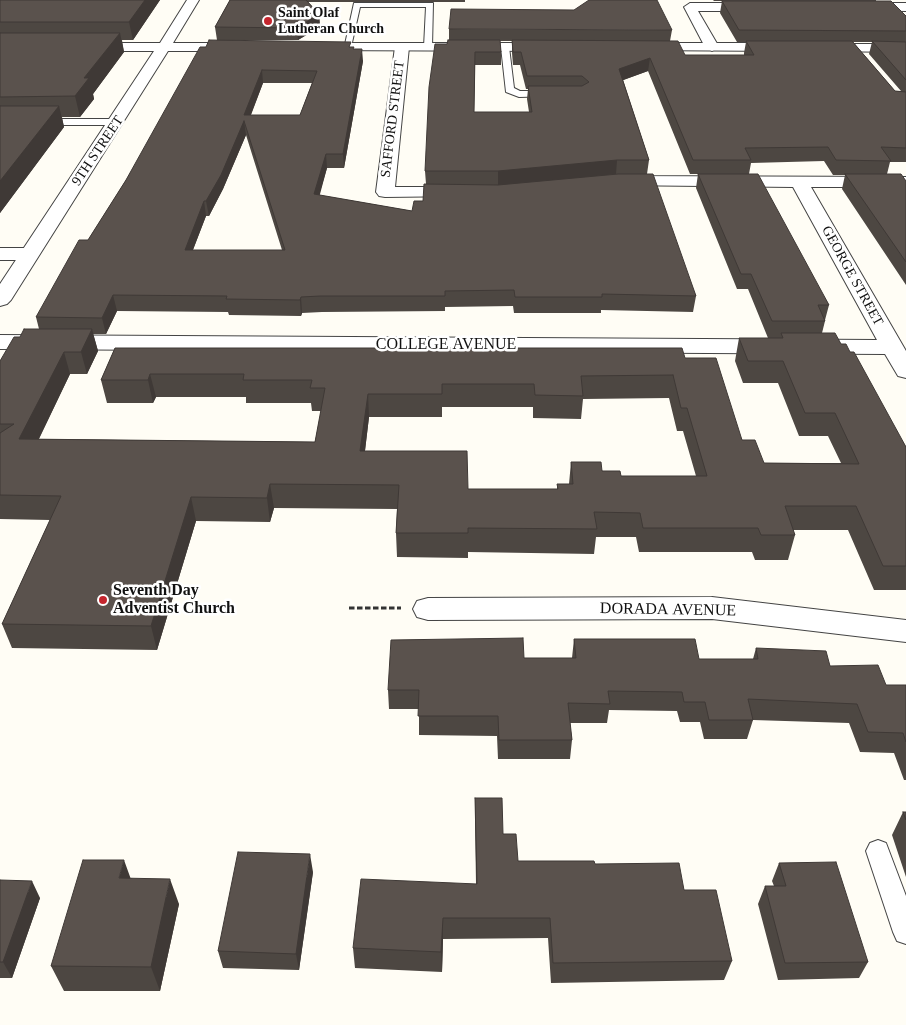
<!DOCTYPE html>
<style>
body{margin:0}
canvas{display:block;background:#fffdf5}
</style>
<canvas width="906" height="1025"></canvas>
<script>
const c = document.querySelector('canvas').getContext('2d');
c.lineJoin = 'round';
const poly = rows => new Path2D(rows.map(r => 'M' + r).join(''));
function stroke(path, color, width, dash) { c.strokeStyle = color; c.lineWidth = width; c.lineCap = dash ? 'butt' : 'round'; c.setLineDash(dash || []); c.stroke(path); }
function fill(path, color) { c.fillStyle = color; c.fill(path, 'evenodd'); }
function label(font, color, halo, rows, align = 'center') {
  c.font = font + ' "Times New Roman",serif'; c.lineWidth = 5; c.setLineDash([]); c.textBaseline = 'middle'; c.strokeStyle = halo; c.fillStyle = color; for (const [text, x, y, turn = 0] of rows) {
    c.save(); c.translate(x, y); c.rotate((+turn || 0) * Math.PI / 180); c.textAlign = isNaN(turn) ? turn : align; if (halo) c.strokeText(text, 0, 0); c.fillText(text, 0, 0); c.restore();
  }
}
const service = poly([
 [354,3,433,3,432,47,428,50,424,47,426,7,360,7,351,47,344,49,354,3],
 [505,44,509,47,514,88,520,91,552,91,557,94,555,96,519,97,506,92,501,47,505,44],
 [0,119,117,119,122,122,117,125,0,125,0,119],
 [878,840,886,843,906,896,906,944,897,941,893,932,866,851,870,843,878,840]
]);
const minor = poly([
 [690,3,758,3,764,7,758,11,698,11,719,47,712,51,705,47,684,7,690,3],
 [858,3,906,3,906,11,854,10,852,7,858,3],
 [402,43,409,47,395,187,460,187,466,188,469,192,466,196,385,197,379,196,376,192,395,47,402,43],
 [620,176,906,177,906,187,811,187,906,351,906,378,898,376,885,354,0,349,0,335,877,340,793,187,614,185,611,181,614,177,620,176],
 [0,248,28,248,35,250,38,254,35,258,28,260,0,260,0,248],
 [712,597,906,620,906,642,712,619,428,620,417,617,413,609,417,601,428,598,712,597]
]);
const tertiary = poly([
 [187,0,199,0,173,43,243,43,250,47,243,51,168,51,11,300,7,304,0,306,0,284,154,51,86,51,79,47,86,43,160,43,187,0],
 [314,43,548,43,555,47,548,51,309,50,307,47,314,43],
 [644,43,781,43,788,47,781,51,639,50,637,47,639,44,644,43],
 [821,44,906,44,906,52,816,51,814,48,821,44]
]);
stroke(service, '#444', 2);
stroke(minor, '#444', 2);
stroke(tertiary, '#444', 2);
stroke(poly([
 [349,608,401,608]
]), '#333', 3, [5.5, 2.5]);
fill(service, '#fff');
fill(minor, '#fff');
fill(tertiary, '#fff');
fill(poly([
 [0,0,160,0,133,40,122,40,124,52,93,94,94,99,80,117,62,117,64,127,0,213],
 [230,0,465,0,465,2,308,2,319,14,320,27,298,40,233,40,351,47,354,49,363,61,344,168,327,168,319,195,412,211,423,201,426,184,425,171,447,44,449,40,449,29,672,30,670,41,685,55,744,55,744,53,746,42,737,42,720,13,722,1,906,16,906,162,890,162,887,174,906,181,906,285,842,189,845,175,833,175,824,161,751,163,749,174,829,305,825,320,825,321,822,333,841,344,906,447,906,590,874,590,848,530,793,530,795,535,788,560,755,560,752,552,639,552,636,537,596,537,594,554,468,552,468,558,397,557,396,533,397,509,274,508,270,522,196,521,157,650,12,648,2,624,50,520,0,519,0,361,20,337,39,329,36,317,88,240,126,180,206,47,217,40,215,27],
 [500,41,512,41,512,53,513,65,520,65,526,89,528,89,527,99,529,112,474,112,475,65,501,65,501,52],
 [853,42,872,42,869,54,901,91,895,91],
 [648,71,690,174,698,174,696,188,737,289,748,289,768,338,779,338,739,338,735,361,743,383,778,383,799,436,828,436,841,463,764,463,742,440,685,358,115,348,101,380,107,403,153,403,156,397,246,397,246,403,311,403,312,411,321,411,315,442,39,439,70,374,87,374,98,351,93,334,106,334,117,311,228,312,229,315,301,316,302,313,322,312,445,311,445,307,513,306,514,313,601,313,601,310,693,312,696,296,647,174,649,160,623,80],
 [263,83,312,83,300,115,251,115],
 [246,135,282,250,193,250,206,216,209,216,223,189],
 [669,398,677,431,683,431,696,476,621,476,571,462,569,484,557,484,557,489,468,489,365,451,369,417,442,417,442,407,533,407,533,418,581,419,583,399],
 [713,0,876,0,876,1,714,1],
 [574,639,699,659,753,659,756,648,830,666,886,685,906,685,906,780,904,780,894,753,860,752,849,723,753,720,747,739,704,739,700,722,680,722,677,711,609,710,607,723,570,723,572,740,570,759,498,759,497,736,419,735,419,709,389,709,388,690,524,658,572,658],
 [475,798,503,834,518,861,595,864,684,890,732,961,724,980,551,983,548,938,443,939,442,972,355,968,353,948,476,884,475,819],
 [903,812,906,812,906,877,892,835],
 [779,863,868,962,859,978,778,980,758,904,765,886,774,886,772,881],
 [313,872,299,970,223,968,218,951],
 [131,878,179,904,160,991,64,991,51,966],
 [0,880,40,898,12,978,0,978]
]), '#4d4742');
fill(poly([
 [145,0,160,0,133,40,129,22],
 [319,14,320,27,298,40,297,28],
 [120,33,124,52,93,94,94,99,80,117,75,96,84,78],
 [362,49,363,61,344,168,343,154],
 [650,58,648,71,618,82,619,69],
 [262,70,263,83,246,127,244,115],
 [59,106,64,127,0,213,0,181],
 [244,121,246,135,223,189,209,216,206,201],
 [326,154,327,168,316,209,314,194],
 [617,160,616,174,498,186,498,171],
 [204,201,206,216,187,265,185,250],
 [113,295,117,311,106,334,102,318],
 [301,297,302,313,301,316,300,300],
 [92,329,98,351,87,374,81,352],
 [64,352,70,374,27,463,19,439],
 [150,374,156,397,153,403,148,380],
 [368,394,369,417,362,475,360,451],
 [270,484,274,508,270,522,267,498],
 [191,497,196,521,157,650,151,626],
 [310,854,313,872,299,970,296,954],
 [124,860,133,885,119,878],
 [170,879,179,904,160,991,151,967],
 [32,881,40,898,12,978,3,962],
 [443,918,443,939,442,972,441,952]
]), '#3f3936');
const building = poly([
 [0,0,145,0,129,22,0,22,0,0],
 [230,0,306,0,319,14,297,28,215,27,230,0],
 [589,0,657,0,672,30,449,29,451,9,574,10,589,0],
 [722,1,891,1,906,16,906,31,739,30,722,1],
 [0,33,120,33,84,78,89,78,75,96,0,97,0,33],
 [209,40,351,42,349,47,354,47,353,49,362,49,343,154,326,154,314,194,412,211,414,201,423,201,424,184,498,185,618,174,653,174,696,296,602,294,602,297,515,297,514,290,445,291,445,296,320,296,301,297,300,300,226,299,227,296,113,295,102,318,36,317,79,240,88,240,126,180,200,47,206,47,209,40],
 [262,70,317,71,300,115,244,115,262,70],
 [244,121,285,250,185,250,204,201,206,201,221,175,244,121],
 [448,40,500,40,501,52,475,52,474,112,532,112,528,86,582,86,589,82,582,76,527,76,521,52,513,52,512,40,678,41,685,55,754,55,746,41,852,41,895,91,906,92,906,148,881,147,891,161,836,160,828,147,745,148,751,160,693,160,650,58,619,69,649,160,617,160,498,171,425,171,429,87,435,44,447,44,448,40],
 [872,41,906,42,906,80,872,41],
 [0,106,59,106,0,181,0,106],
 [698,174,758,174,829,305,818,305,825,321,772,321,751,274,741,274,698,174],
 [845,174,901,174,906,181,906,262,845,174],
 [24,329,92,329,81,352,64,352,19,439,315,442,325,388,310,388,312,380,243,380,244,374,150,374,148,380,101,380,115,348,682,348,685,358,716,358,742,440,755,440,764,463,859,464,835,413,805,413,783,361,748,361,739,338,783,338,781,333,835,333,841,344,846,344,850,352,854,352,906,447,906,566,883,566,856,506,785,506,795,535,761,535,758,528,643,528,640,513,594,512,597,529,468,528,468,533,396,533,399,485,270,484,267,498,191,497,151,626,2,624,61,496,0,495,0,433,14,424,0,424,0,361,14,337,20,337,24,329],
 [673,375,681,408,687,408,707,476,621,476,620,471,602,471,601,462,571,462,573,484,557,484,558,489,468,489,467,451,360,451,368,394,442,394,442,384,534,384,535,395,583,396,581,376,673,375],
 [523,638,524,658,576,658,574,639,695,639,699,659,758,659,756,648,826,651,830,666,878,665,886,685,906,685,906,742,903,733,868,732,857,704,748,699,753,720,709,720,705,702,684,702,682,692,608,691,610,704,568,703,572,740,499,740,498,716,418,716,419,690,388,690,391,640,523,638],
 [475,798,502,798,503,834,516,834,518,861,594,861,595,864,679,863,684,890,716,890,732,961,553,963,550,918,443,918,441,952,353,948,361,879,477,884,475,798],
 [903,812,906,812,906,820,903,812],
 [238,852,310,854,296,954,218,951,238,852],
 [83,860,124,860,119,878,170,879,151,967,51,966,83,860],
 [836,862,868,962,785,963,765,886,786,886,779,863,836,862],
 [0,880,32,881,3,962,0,962,0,880]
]);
fill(building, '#5a524d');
stroke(building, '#3f3936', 1);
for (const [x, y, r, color] of [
 [268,21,5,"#c4262e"],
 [103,600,5,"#c4262e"]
]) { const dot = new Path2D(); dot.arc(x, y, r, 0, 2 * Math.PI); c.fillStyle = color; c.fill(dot); stroke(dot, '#fff', 2); }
label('bold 14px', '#111', '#fff', [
 ["Saint Olaf",278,13],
 ["Lutheran Church",278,29]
], 'left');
label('14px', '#111', '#fff', [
 ["SAFFORD STREET",393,119,-83],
 ["9TH STREET",98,151,-56],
 ["GEORGE STREET",852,276,61]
]);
label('16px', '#111', '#fff', [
 ["COLLEGE AVENUE",446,345],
 ["DORADA AVENUE",668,610,1]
]);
label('bold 16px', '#111', '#fff', [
 ["Seventh Day",113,591],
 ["Adventist Church",113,609]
], 'left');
</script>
